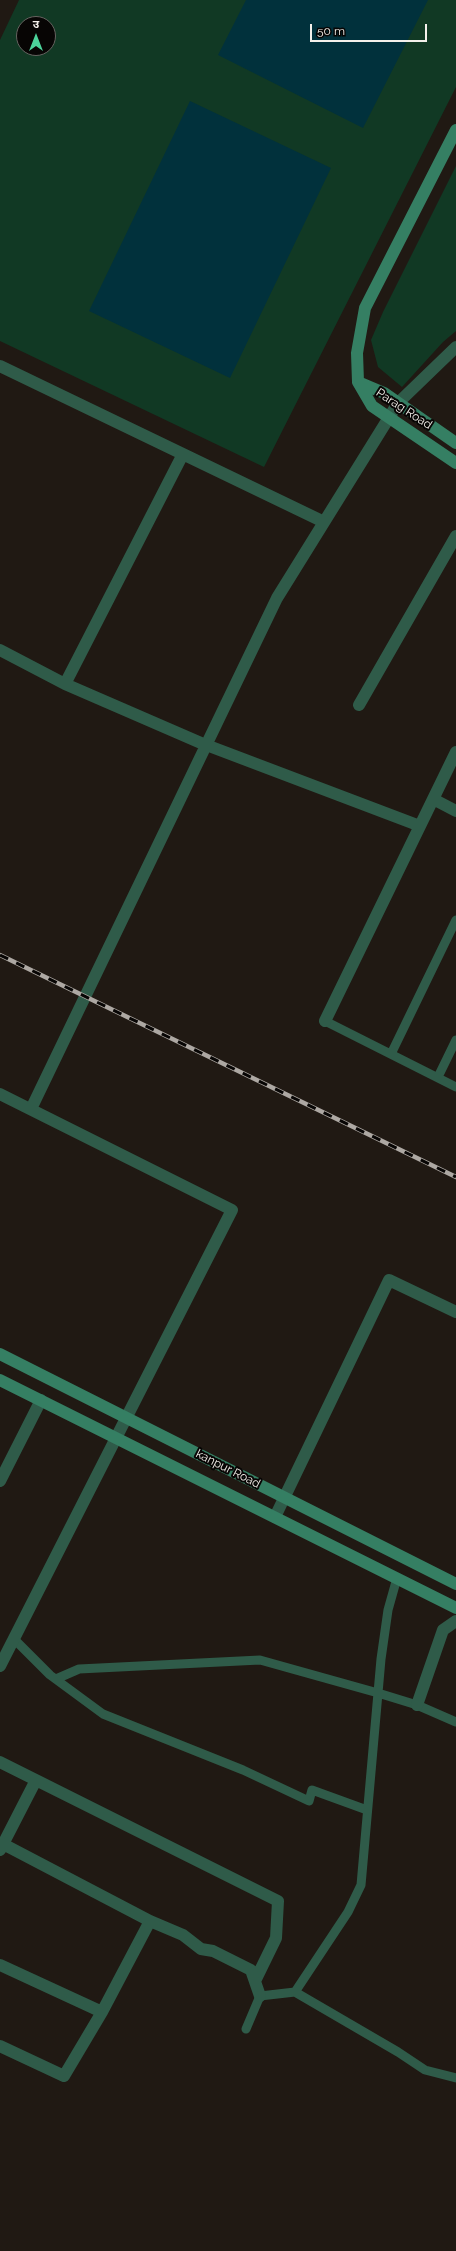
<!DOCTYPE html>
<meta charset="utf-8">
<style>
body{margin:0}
#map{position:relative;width:456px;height:2251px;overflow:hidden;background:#201913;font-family:Raleway,"Noto Sans Devanagari",sans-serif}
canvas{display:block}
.north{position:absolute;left:16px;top:16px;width:40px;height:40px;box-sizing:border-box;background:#070504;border:1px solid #666360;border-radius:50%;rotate:0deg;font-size:11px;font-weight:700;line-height:16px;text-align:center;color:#f4f0eb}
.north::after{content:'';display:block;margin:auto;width:14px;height:18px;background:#4cd39b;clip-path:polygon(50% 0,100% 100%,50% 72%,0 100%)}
.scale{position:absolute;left:310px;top:24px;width:117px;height:18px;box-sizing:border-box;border:2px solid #f4f0eb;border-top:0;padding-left:5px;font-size:12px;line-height:14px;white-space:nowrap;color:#f4f0eb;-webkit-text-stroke:3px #070504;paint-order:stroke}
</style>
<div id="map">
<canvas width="456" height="2251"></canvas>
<div class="north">उ</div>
<div class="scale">50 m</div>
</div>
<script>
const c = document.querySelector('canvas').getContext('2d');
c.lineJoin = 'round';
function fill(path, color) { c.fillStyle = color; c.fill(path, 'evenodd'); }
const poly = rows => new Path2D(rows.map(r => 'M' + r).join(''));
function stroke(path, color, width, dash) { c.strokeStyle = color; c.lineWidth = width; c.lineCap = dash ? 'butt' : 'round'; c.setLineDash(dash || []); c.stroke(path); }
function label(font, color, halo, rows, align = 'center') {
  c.font = font + ' Raleway,sans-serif'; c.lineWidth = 4; c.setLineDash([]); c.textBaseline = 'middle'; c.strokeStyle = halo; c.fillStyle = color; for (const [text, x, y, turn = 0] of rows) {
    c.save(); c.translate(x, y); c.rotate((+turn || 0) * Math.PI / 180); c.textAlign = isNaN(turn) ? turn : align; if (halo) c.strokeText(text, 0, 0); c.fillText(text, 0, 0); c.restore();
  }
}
fill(poly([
 [19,0,456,0,456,87,264,467,0,341,0,40],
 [24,24,48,24,48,48,24,48],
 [456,166,456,331,443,342,402,387,378,367,371,340,383,312]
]), '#113924');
fill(poly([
 [246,0,428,0,363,128,218,55],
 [190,101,331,168,230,378,89,311]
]), '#01313c');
stroke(poly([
 [325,1021,456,1087],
 [391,1054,456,920],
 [438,1077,456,1040],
 [14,1639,50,1675,103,1714,243,1770,309,1801,312,1790,367,1810],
 [56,1679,79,1669,260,1660,378,1693,417,1705,456,1722],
 [295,1992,398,2052,425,2070,456,2078],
 [246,2029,260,1996,295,1992,348,1912,361,1885,381,1659,388,1610,397,1578]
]), '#2f5b49', 9);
stroke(poly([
 [0,366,324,522],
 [0,650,65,684,201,743,420,826],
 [65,684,183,454],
 [359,705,456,536],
 [433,799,456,811],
 [325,1021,456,752],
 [0,1094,232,1210,0,1666],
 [31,1109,277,598,398,403,456,347],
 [0,1481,41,1400],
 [275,1517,389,1280,456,1312],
 [417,1705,443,1630,456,1621],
 [0,1762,278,1901,276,1938,255,1981],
 [3,1844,150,1921,183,1935,201,1949,213,1951,251,1970,260,1996],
 [0,1850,36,1780],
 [0,1965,102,2012],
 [0,2046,64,2076,102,2012,150,1921]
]), '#2f5b49', 12);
stroke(poly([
 [456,130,365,308,357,353,358,382,372,406,456,463],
 [358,382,384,393,456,443],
 [0,1354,456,1584],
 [0,1380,456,1608]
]), '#357f63', 12);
const rail = poly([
 [0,955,456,1177]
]);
stroke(rail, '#ada8a3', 4.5);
stroke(rail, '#070504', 3, [9]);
label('12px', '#f4f0eb', '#070504', [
 ["Parag Road",404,409,33],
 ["kanpur Road",228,1469,27]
]);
</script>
